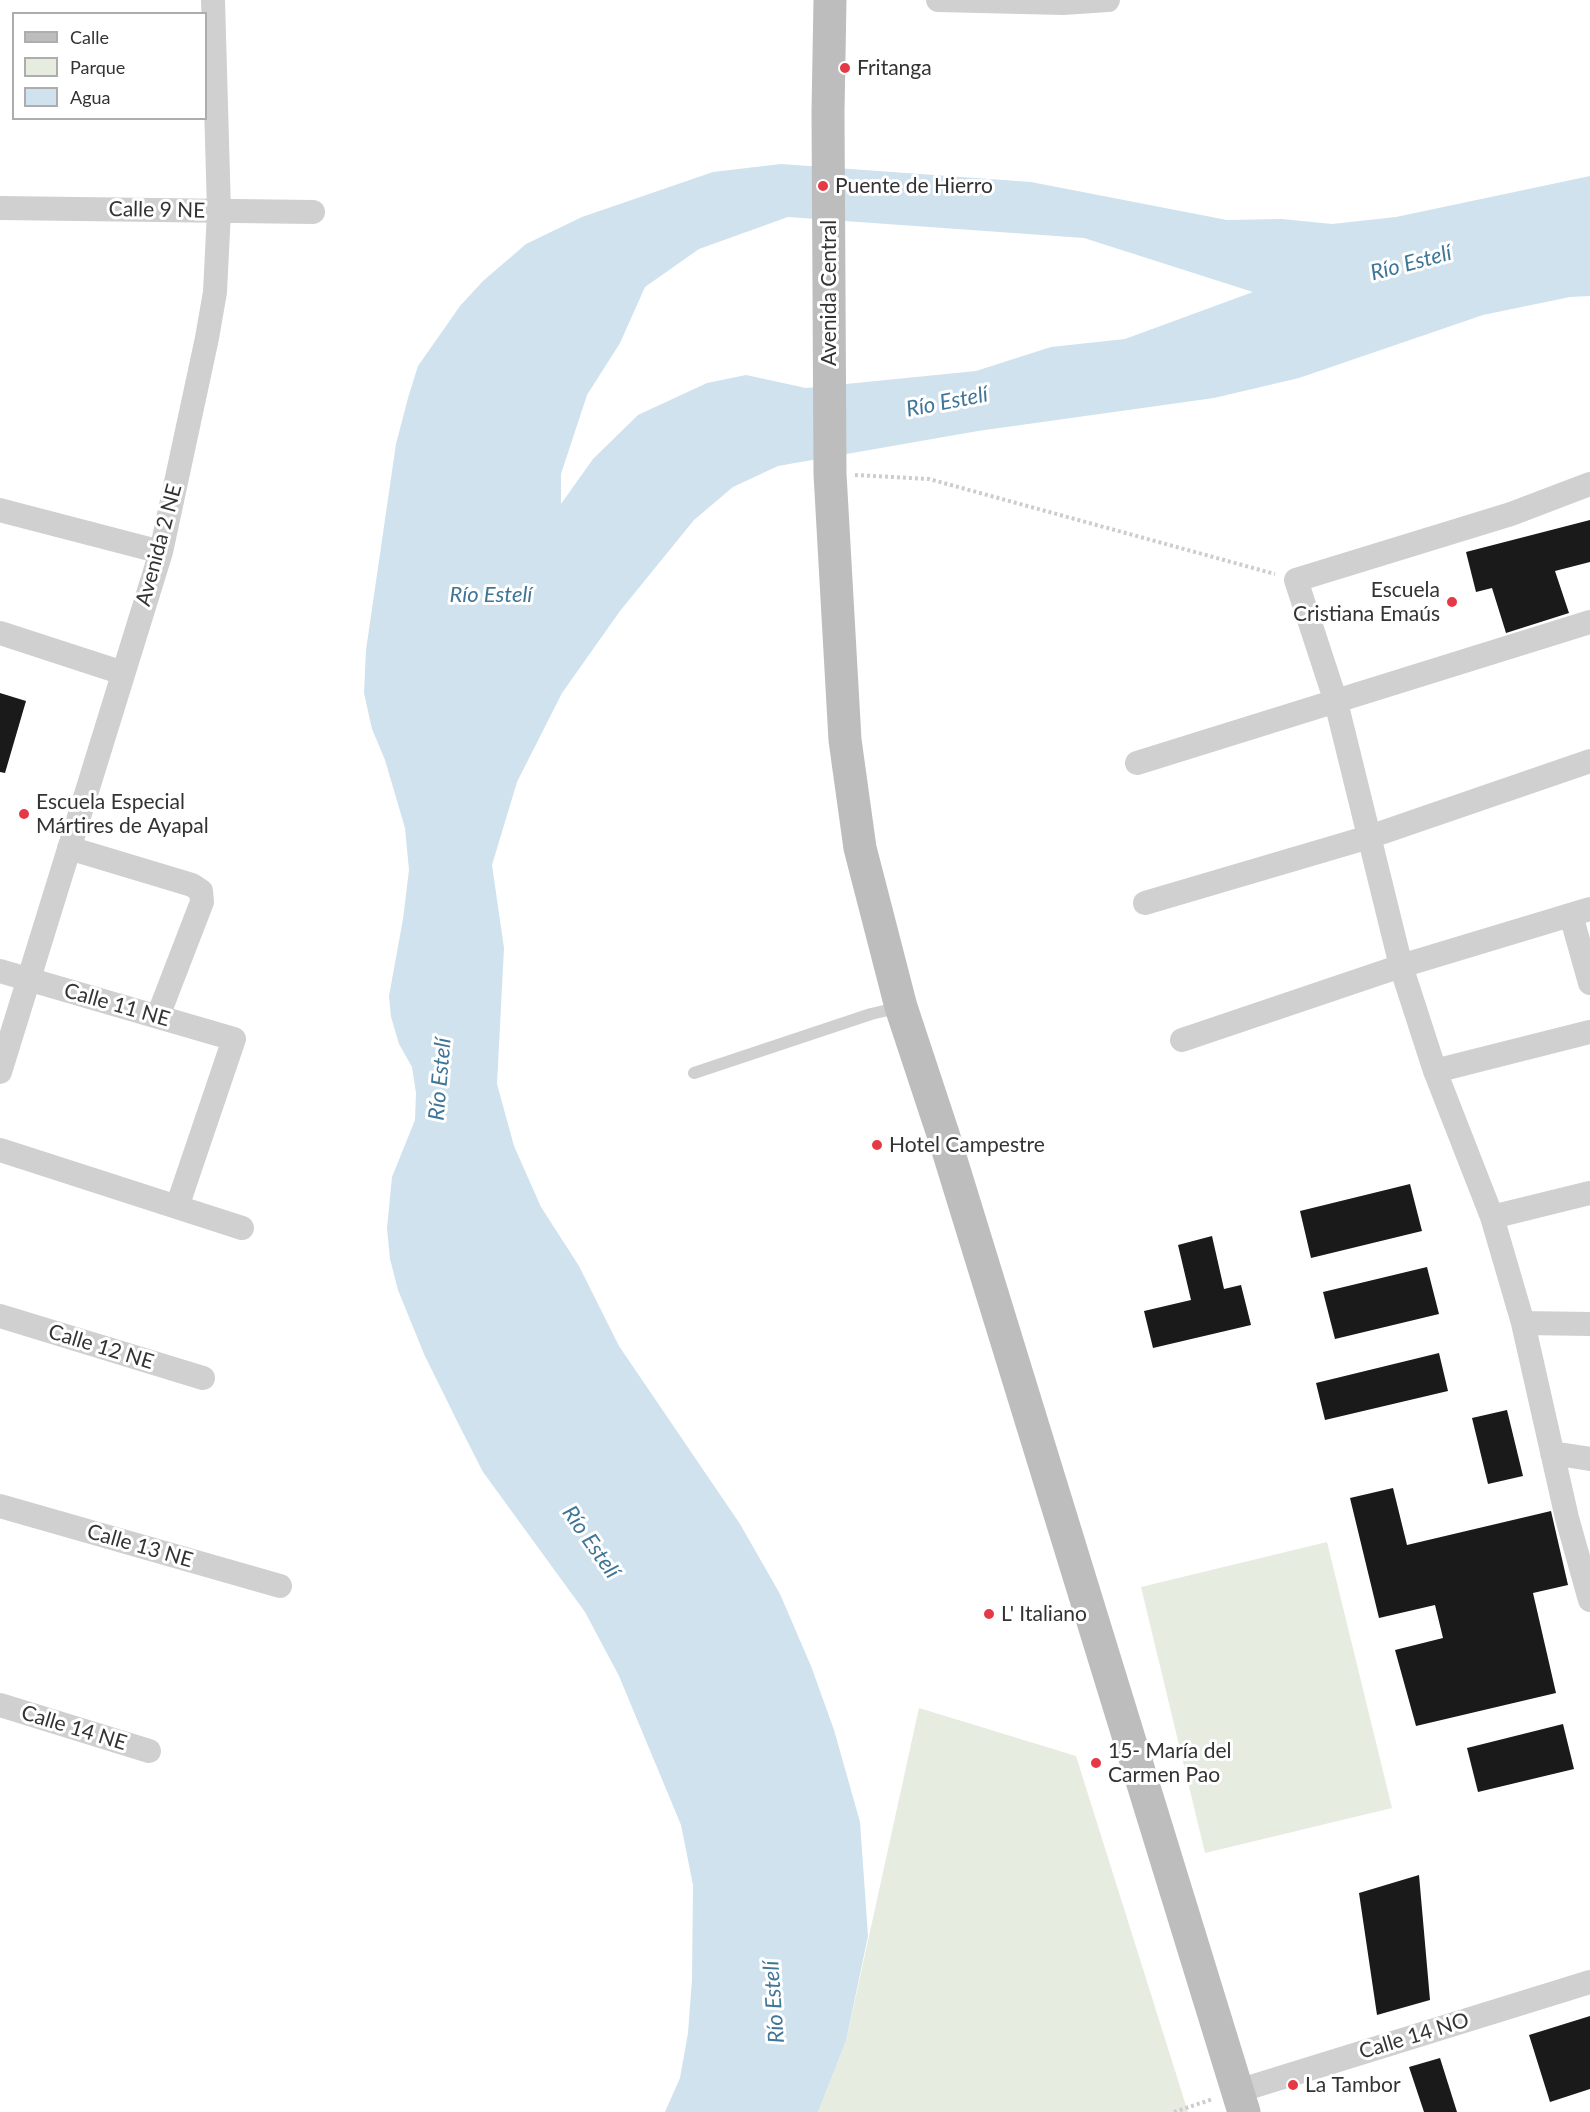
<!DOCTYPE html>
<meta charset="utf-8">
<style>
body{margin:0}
#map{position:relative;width:1590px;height:2112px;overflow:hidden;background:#fff;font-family:Lato,sans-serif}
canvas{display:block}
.legend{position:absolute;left:12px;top:12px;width:195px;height:108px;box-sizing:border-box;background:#fff;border:2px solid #adadad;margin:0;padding:8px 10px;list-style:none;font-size:18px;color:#333}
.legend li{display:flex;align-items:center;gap:12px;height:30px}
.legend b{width:30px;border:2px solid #adadad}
</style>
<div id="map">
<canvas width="1590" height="2112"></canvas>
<ul class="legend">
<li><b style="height:8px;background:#bdbdbd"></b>Calle</li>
<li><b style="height:16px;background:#e6ecdf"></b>Parque</li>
<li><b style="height:16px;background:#cfe2ee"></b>Agua</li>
</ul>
</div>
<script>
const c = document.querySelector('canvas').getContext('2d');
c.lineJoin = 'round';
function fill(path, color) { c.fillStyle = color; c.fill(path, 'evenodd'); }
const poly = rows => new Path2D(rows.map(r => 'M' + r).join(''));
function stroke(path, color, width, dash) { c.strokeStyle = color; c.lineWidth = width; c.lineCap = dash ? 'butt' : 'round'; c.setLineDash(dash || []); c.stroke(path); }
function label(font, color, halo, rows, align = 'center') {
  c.font = font + ' Lato,sans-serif'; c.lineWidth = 6; c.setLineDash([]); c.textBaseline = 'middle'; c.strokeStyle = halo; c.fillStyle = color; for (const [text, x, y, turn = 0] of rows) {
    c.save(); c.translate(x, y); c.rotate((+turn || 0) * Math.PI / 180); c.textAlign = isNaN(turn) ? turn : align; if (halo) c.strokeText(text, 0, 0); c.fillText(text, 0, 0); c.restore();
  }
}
fill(poly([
 [1327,1542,1392,1808,1205,1853,1141,1587],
 [919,1708,1076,1756,1188,2112,818,2112,846,2041]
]), '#e6ecdf');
fill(poly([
 [781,164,1031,182,1227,220,1282,219,1332,224,1396,217,1590,176,1590,296,1570,297,1483,315,1299,378,1214,398,978,431,778,466,733,487,694,520,620,611,562,693,517,782,492,865,504,948,497,1084,514,1146,541,1207,579,1266,619,1346,740,1524,780,1594,811,1666,834,1730,860,1822,868,1936,846,2041,818,2112,665,2112,680,2078,688,2033,692,1980,693,1885,681,1825,619,1676,585,1612,483,1472,458,1423,424,1354,398,1290,390,1259,387,1228,392,1177,415,1120,416,1093,412,1067,399,1044,391,1017,389,996,403,919,409,870,405,828,385,760,372,729,364,693,366,650,396,444,408,398,418,366,460,306,483,281,526,244,582,217,713,172],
 [788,217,1084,238,1253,292,1125,339,1051,347,976,371,806,388,746,375,707,383,638,415,593,459,561,504,561,474,587,395,620,343,645,287,699,249]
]), '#cfe2ee');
fill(poly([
 [1590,520,1590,562,1555,571,1569,613,1506,633,1492,588,1476,592,1466,552],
 [0,693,26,701,5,773,0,772],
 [1410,1184,1422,1231,1311,1258,1300,1211],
 [1212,1236,1224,1289,1241,1285,1251,1325,1153,1348,1144,1311,1191,1300,1178,1245],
 [1427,1267,1439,1314,1335,1339,1323,1292],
 [1439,1353,1448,1391,1325,1420,1316,1383],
 [1507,1410,1523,1476,1488,1484,1472,1418],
 [1393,1488,1407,1545,1551,1511,1568,1585,1533,1593,1556,1693,1416,1726,1395,1650,1443,1638,1435,1605,1379,1618,1350,1498],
 [1563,1724,1574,1769,1478,1792,1467,1748],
 [1419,1875,1430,2000,1377,2015,1359,1893],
 [1590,2016,1590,2089,1550,2102,1529,2035],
 [1440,2058,1457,2112,1424,2112,1409,2067]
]), '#1a1a1a');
stroke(poly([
 [855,475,929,479,1275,574],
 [1174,2112,1213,2099]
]), '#cdcdcd', 4, [3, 3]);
stroke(poly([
 [694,1073,871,1014,901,1007]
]), '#d0d0d0', 12);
stroke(poly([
 [938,0,1063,3,1108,0],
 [0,208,313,212],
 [1590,484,1511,514,1296,580,1336,702,1401,966,1435,1071,1492,1217,1523,1323,1567,1518,1590,1600],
 [0,510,161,552],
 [0,633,123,673],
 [1137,763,1590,622],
 [69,848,192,885,201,891,202,902,158,1016],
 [1145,903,1369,837,1590,761],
 [1571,915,1590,983],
 [0,971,234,1039,177,1207],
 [1182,1040,1401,966,1590,909],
 [1435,1071,1590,1032],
 [0,1072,161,552,207,338,215,292,219,211,213,0],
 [0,1150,242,1228],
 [1492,1217,1590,1193],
 [0,1316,203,1378],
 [1523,1323,1590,1324],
 [1552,1453,1590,1459],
 [0,1506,280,1586],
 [0,1705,149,1751],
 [1238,2091,1590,1982]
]), '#d0d0d0', 24);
stroke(poly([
 [830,0,828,112,830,474,845,740,860,848,901,1007,943,1134,1244,2112]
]), '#bdbdbd', 33);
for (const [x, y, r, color] of [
 [845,68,6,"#e63946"],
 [823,186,6,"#e63946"],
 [1452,602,6,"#e63946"],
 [24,814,6,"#e63946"],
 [877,1145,6,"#e63946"],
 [989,1614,6,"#e63946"],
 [1096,1763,6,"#e63946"],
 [1293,2085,6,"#e63946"]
]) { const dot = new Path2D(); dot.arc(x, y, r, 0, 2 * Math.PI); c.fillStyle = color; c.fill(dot); stroke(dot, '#fff', 2); }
label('21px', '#333', '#fff', [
 ["Fritanga",857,68],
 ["Puente de Hierro",835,186],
 ["Escuela",1440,590,"right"],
 ["Cristiana Emaús",1440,614,"right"],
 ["Escuela Especial",36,802],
 ["Mártires de Ayapal",36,826],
 ["Hotel Campestre",889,1145],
 ["L' Italiano",1001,1614],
 ["15- María del",1108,1751],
 ["Carmen Pao",1108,1775],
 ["La Tambor",1305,2085]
], 'left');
label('21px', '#333', '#fff', [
 ["Calle 9 NE",157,210,1],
 ["Avenida Central",829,293,-90],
 ["Avenida 2 NE",159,545,-75],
 ["Calle 11 NE",117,1005,16],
 ["Calle 12 NE",101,1347,17],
 ["Calle 13 NE",140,1546,16],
 ["Calle 14 NE",74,1728,17],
 ["Calle 14 NO",1414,2036,-17]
]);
label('italic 22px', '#3f7597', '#fff', [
 ["Río Estelí",1411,263,-15],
 ["Río Estelí",947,402,-11],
 ["Río Estelí",491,595],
 ["Río Estelí",440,1079,-85],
 ["Río Estelí",591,1542,55],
 ["Río Estelí",774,2002,-94]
]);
</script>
